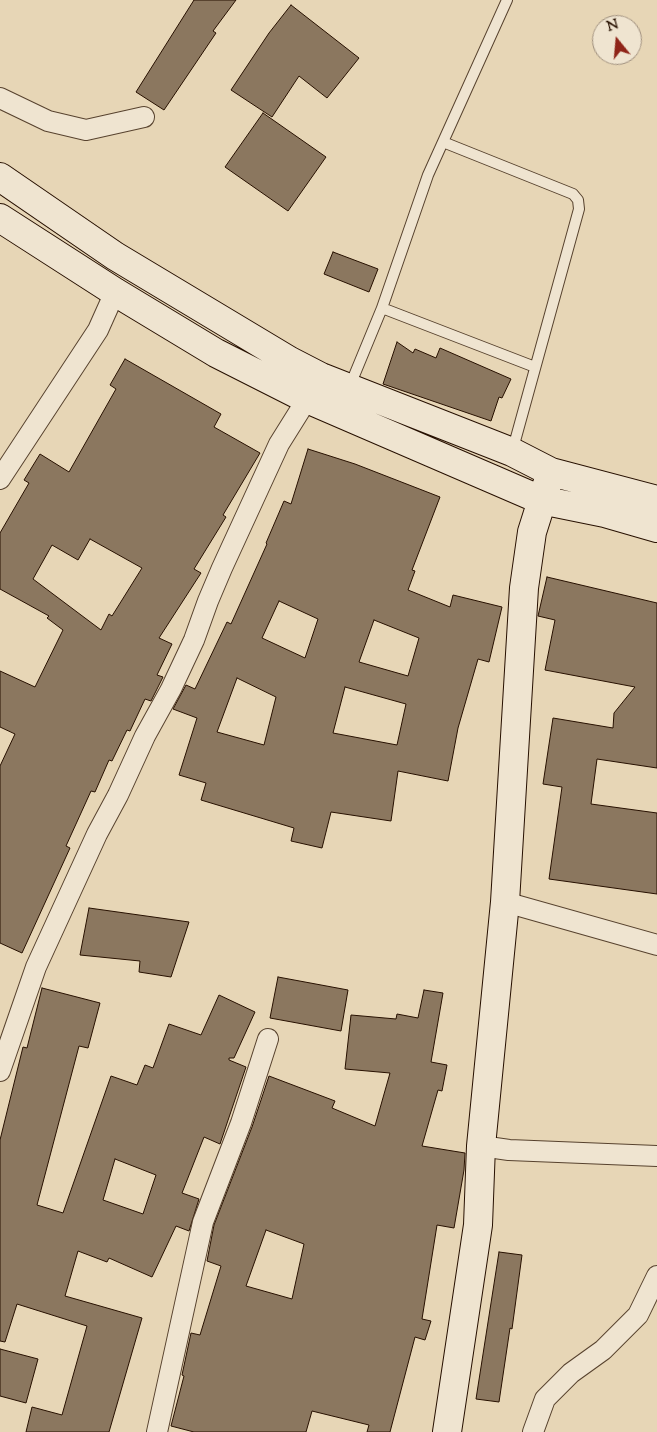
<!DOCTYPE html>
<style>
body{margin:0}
#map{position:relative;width:657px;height:1432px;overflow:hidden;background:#e7d6b6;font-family:"Sorts Mill Goudy",serif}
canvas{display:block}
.north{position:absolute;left:592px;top:15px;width:50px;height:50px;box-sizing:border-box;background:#efe4d0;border:1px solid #9f8f7d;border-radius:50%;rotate:343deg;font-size:14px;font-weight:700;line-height:20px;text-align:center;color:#271000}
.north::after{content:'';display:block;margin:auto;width:18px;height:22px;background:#8f2418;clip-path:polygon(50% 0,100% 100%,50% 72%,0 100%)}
</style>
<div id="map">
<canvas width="657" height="1432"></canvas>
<div class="north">N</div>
</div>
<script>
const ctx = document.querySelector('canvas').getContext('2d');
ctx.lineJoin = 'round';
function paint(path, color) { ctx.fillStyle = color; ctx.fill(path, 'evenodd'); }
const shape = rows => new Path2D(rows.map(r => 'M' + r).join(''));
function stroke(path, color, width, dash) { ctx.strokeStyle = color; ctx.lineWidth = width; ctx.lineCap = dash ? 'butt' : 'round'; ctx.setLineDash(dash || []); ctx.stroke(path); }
const building = shape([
 [194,0,236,0,213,31,216,33,164,110,136,92,194,0],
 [291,5,359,58,327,98,299,76,272,117,231,90,269,33,291,5],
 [263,113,326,157,288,211,225,167,263,113],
 [333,252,378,269,369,292,324,274,333,252],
 [397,342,413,353,415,349,436,358,440,348,511,379,502,398,499,397,491,421,383,384,397,342],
 [125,359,221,414,214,427,260,453,223,515,226,517,194,569,201,573,159,638,172,644,157,675,163,677,151,701,145,699,130,731,127,730,112,761,109,760,95,792,91,791,66,846,70,848,22,953,0,943,0,766,15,734,0,727,0,671,35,687,63,630,47,618,49,616,0,589,0,533,29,483,24,480,40,454,69,472,116,389,110,385,125,359],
 [90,539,142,568,112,616,109,614,101,630,33,579,52,545,78,560,90,539],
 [308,449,355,464,440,497,412,570,415,571,408,590,450,607,453,595,502,607,489,662,478,659,458,728,448,781,398,771,391,821,331,812,322,848,291,841,294,828,201,800,206,783,179,775,197,718,173,709,186,685,195,689,227,622,231,624,267,544,266,543,284,501,291,504,308,449],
 [279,601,318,619,305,658,262,638,279,601],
 [374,620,419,638,408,676,359,662,374,620],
 [237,678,276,697,264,745,217,732,237,678],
 [345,687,406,704,397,745,333,733,345,687],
 [547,577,657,603,657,768,597,759,591,804,657,813,657,894,549,879,562,787,543,784,553,718,613,728,614,713,635,687,545,670,555,620,538,616,547,577],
 [89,908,189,922,171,977,139,972,140,961,80,955,89,908],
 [278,977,348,990,341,1031,270,1018,278,977],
 [42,988,100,1003,88,1048,79,1046,37,1205,63,1213,111,1076,137,1085,145,1065,153,1068,169,1024,201,1035,219,995,255,1012,234,1058,229,1058,229,1060,246,1067,220,1144,204,1137,182,1193,199,1199,189,1231,176,1226,152,1277,109,1258,107,1262,78,1251,65,1296,142,1318,109,1432,26,1432,32,1407,62,1415,87,1326,17,1304,5,1342,0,1341,0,1140,23,1047,27,1048,42,988],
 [115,1159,156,1175,143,1214,103,1200,115,1159],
 [424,990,443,993,431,1062,447,1065,442,1091,438,1090,422,1146,465,1153,464,1170,454,1228,437,1225,422,1319,431,1321,425,1340,415,1337,390,1432,367,1432,369,1425,312,1411,306,1432,194,1432,171,1426,184,1376,182,1375,191,1333,200,1335,221,1266,207,1261,214,1225,252,1127,269,1076,335,1101,332,1108,375,1126,390,1073,345,1069,351,1015,396,1019,397,1014,418,1018,424,990],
 [266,1230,304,1244,292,1299,246,1286,266,1230],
 [499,1252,522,1255,512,1329,510,1328,499,1402,476,1399,499,1252],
 [0,1349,38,1359,26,1403,0,1396,0,1349]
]);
paint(building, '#8b775f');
stroke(building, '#271000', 1);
const lane = shape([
 [443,142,573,194,578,200,579,209,512,452],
 [382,308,535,367],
 [349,388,382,308,428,175,507,0]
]);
const street = shape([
 [0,98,48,121,86,130,144,117],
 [0,479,98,330,115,292],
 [505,902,657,945],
 [0,1071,36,967,97,834,118,795,145,736,171,689,194,640,208,601,222,568,279,444,314,388],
 [481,1146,509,1150,657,1156],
 [157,1432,203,1222,241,1123,268,1039],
 [533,1432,545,1399,571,1373,603,1350,638,1315,657,1276]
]);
const secondary = shape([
 [0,177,115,256,290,361,321,377,512,452,551,472,657,500],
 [0,218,115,292,216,353,307,399,541,500,605,513,657,528],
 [447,1432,478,1225,481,1146,505,902,524,588,532,532,551,472]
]);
stroke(lane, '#57422e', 12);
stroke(street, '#57422e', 22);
stroke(secondary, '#271000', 30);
stroke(lane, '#efe4d0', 10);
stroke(street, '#efe4d0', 20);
stroke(secondary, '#efe4d0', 28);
</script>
